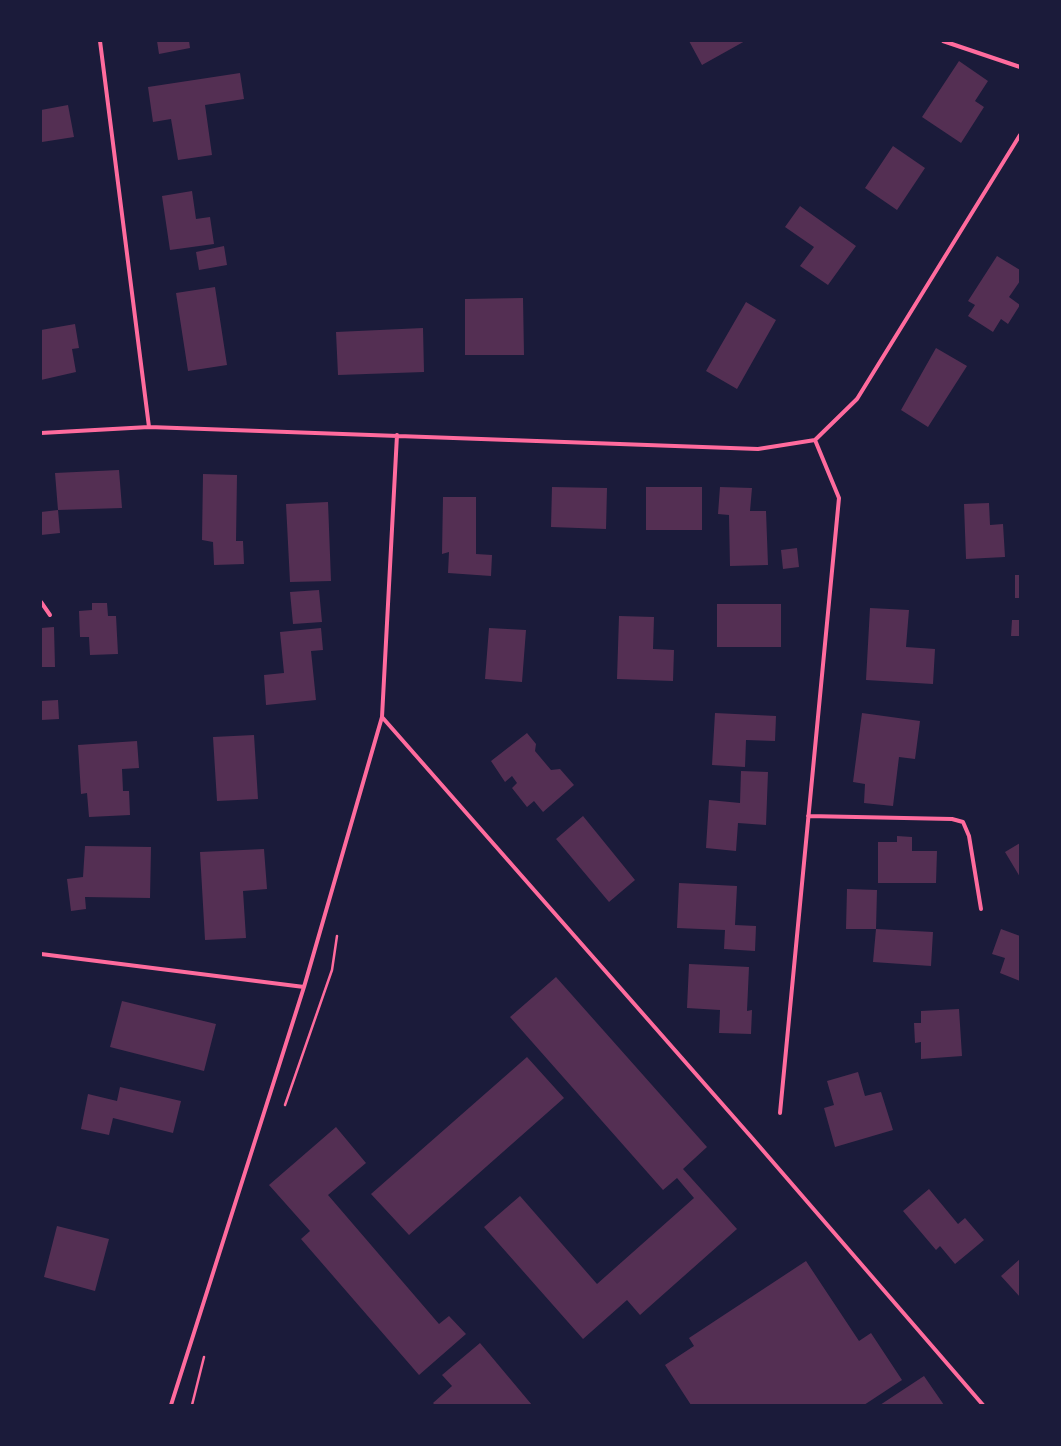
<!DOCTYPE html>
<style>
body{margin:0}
#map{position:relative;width:1061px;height:1446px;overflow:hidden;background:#1b1b3a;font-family:Literata,serif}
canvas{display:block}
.frame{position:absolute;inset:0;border:42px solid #1b1b3a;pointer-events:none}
</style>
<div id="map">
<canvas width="1061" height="1446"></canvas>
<div class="frame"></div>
</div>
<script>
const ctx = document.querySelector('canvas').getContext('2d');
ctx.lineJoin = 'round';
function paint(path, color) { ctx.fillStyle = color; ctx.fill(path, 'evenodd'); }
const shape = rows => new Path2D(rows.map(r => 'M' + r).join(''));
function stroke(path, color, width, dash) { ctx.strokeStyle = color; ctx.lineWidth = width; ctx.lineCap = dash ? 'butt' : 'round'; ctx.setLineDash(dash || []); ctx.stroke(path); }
paint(shape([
 [157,41,189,41,190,48,159,54],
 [689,41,745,41,702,65],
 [959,61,988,81,975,101,984,107,961,143,922,117],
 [240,73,244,99,205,105,212,155,178,160,171,119,153,122,148,87],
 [68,105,74,137,42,142,41,110],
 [893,146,925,168,897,210,865,188],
 [192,191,196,219,210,217,214,244,170,250,162,196],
 [800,206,856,246,828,285,800,266,814,247,785,227],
 [224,246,227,265,199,270,196,252],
 [997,256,1020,270,1020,281,1009,297,1020,305,1008,324,1001,319,993,332,968,316,975,305,968,301],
 [215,287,227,365,188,371,176,293],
 [523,298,524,355,465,355,465,299],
 [746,302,776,320,737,389,706,371],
 [75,324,79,348,72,349,76,372,41,380,41,330],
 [423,328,424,372,338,375,336,332],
 [936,348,967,366,928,427,901,410],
 [119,470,122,508,58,510,55,473],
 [203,474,237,475,236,541,243,541,244,564,214,565,213,542,202,540],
 [552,487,607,488,606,529,551,527],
 [646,487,702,487,702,530,646,530],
 [720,487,752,488,750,511,766,511,768,565,730,566,729,515,718,514],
 [443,497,476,497,476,554,492,555,491,576,448,573,449,552,442,554],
 [328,502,331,581,290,582,286,504],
 [989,503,990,525,1003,524,1005,557,966,559,964,504],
 [58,510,60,533,41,535,41,512],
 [797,548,799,567,783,569,781,550],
 [1015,575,1020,575,1020,598,1015,598],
 [319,590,322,622,293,624,290,592],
 [92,603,107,603,108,616,116,616,118,654,90,655,89,637,80,637,79,611,92,610],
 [717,604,781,604,781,647,717,647],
 [870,608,909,610,906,647,935,649,933,684,866,680],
 [619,616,654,617,653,649,674,650,673,681,617,679],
 [1012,620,1020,620,1020,636,1011,636],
 [54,627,55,667,41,667,41,628],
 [321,628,323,650,311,651,316,700,266,705,264,675,284,673,280,632],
 [489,628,526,630,522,682,485,679],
 [58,700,59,719,41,720,41,701],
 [715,713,776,716,775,741,746,740,745,767,712,765],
 [862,713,920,721,915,759,899,757,893,806,864,803,865,784,853,782],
 [527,733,536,744,535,751,551,770,560,769,574,785,543,812,534,801,527,807,512,788,517,783,512,776,505,782,491,761],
 [254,735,258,799,217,801,213,737],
 [137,741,139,768,122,769,123,791,129,791,130,815,89,817,87,793,81,794,78,745],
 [741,771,768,772,766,825,738,823,736,851,706,848,709,800,740,803],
 [583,816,635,880,609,902,556,839],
 [897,836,912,837,912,851,937,851,936,883,878,883,878,842,897,842],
 [1020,843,1020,877,1005,852],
 [85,846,151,847,150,898,85,897,86,909,71,911,67,879,83,877],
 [264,849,267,889,243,891,246,938,205,940,200,852],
 [679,883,737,886,735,925,756,926,755,951,724,949,725,930,677,928],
 [847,889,877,890,876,929,846,929],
 [876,929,933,932,931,966,873,962],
 [1001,929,1020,936,1020,981,1000,973,1005,958,992,954],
 [689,964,749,967,747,1011,752,1010,751,1034,719,1033,720,1010,687,1008],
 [556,977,707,1147,683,1169,737,1229,640,1315,627,1300,583,1339,484,1227,520,1196,597,1284,694,1198,677,1178,663,1190,510,1017],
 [122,1001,216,1024,204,1071,110,1047],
 [959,1009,962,1056,921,1059,921,1042,915,1043,914,1023,921,1023,921,1011],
 [527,1057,564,1098,409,1235,371,1194],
 [858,1072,865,1096,881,1092,893,1130,835,1147,824,1108,834,1105,827,1081],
 [120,1087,181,1101,173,1133,113,1118,109,1135,81,1129,88,1094,117,1101],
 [336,1127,366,1163,328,1195,439,1324,449,1316,466,1334,419,1375,301,1239,310,1231,269,1185],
 [929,1189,958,1224,965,1218,984,1240,955,1264,940,1246,936,1250,903,1211],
 [57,1226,109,1239,95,1291,44,1277],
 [1020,1259,1020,1297,1001,1276],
 [806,1261,859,1341,871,1333,902,1380,864,1405,691,1405,665,1365,694,1346,689,1338],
 [480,1343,532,1405,435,1405,433,1403,452,1386,442,1375],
 [924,1376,944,1405,880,1405]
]), '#542f53');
stroke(shape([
 [285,1105,332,970,337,936],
 [192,1405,204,1357]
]), '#ff6b9d', 2.5);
stroke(shape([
 [100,41,149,427],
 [943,41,1020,67],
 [41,433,149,427,758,449,815,440],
 [815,440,857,399,1020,135],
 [41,602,50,615],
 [382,717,753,1139,983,1405],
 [808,816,952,819,963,822,969,836,981,909],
 [41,954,304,987],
 [780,1113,839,498,815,440],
 [171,1405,304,987,382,717,397,435]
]), '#ff6b9d', 4);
</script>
